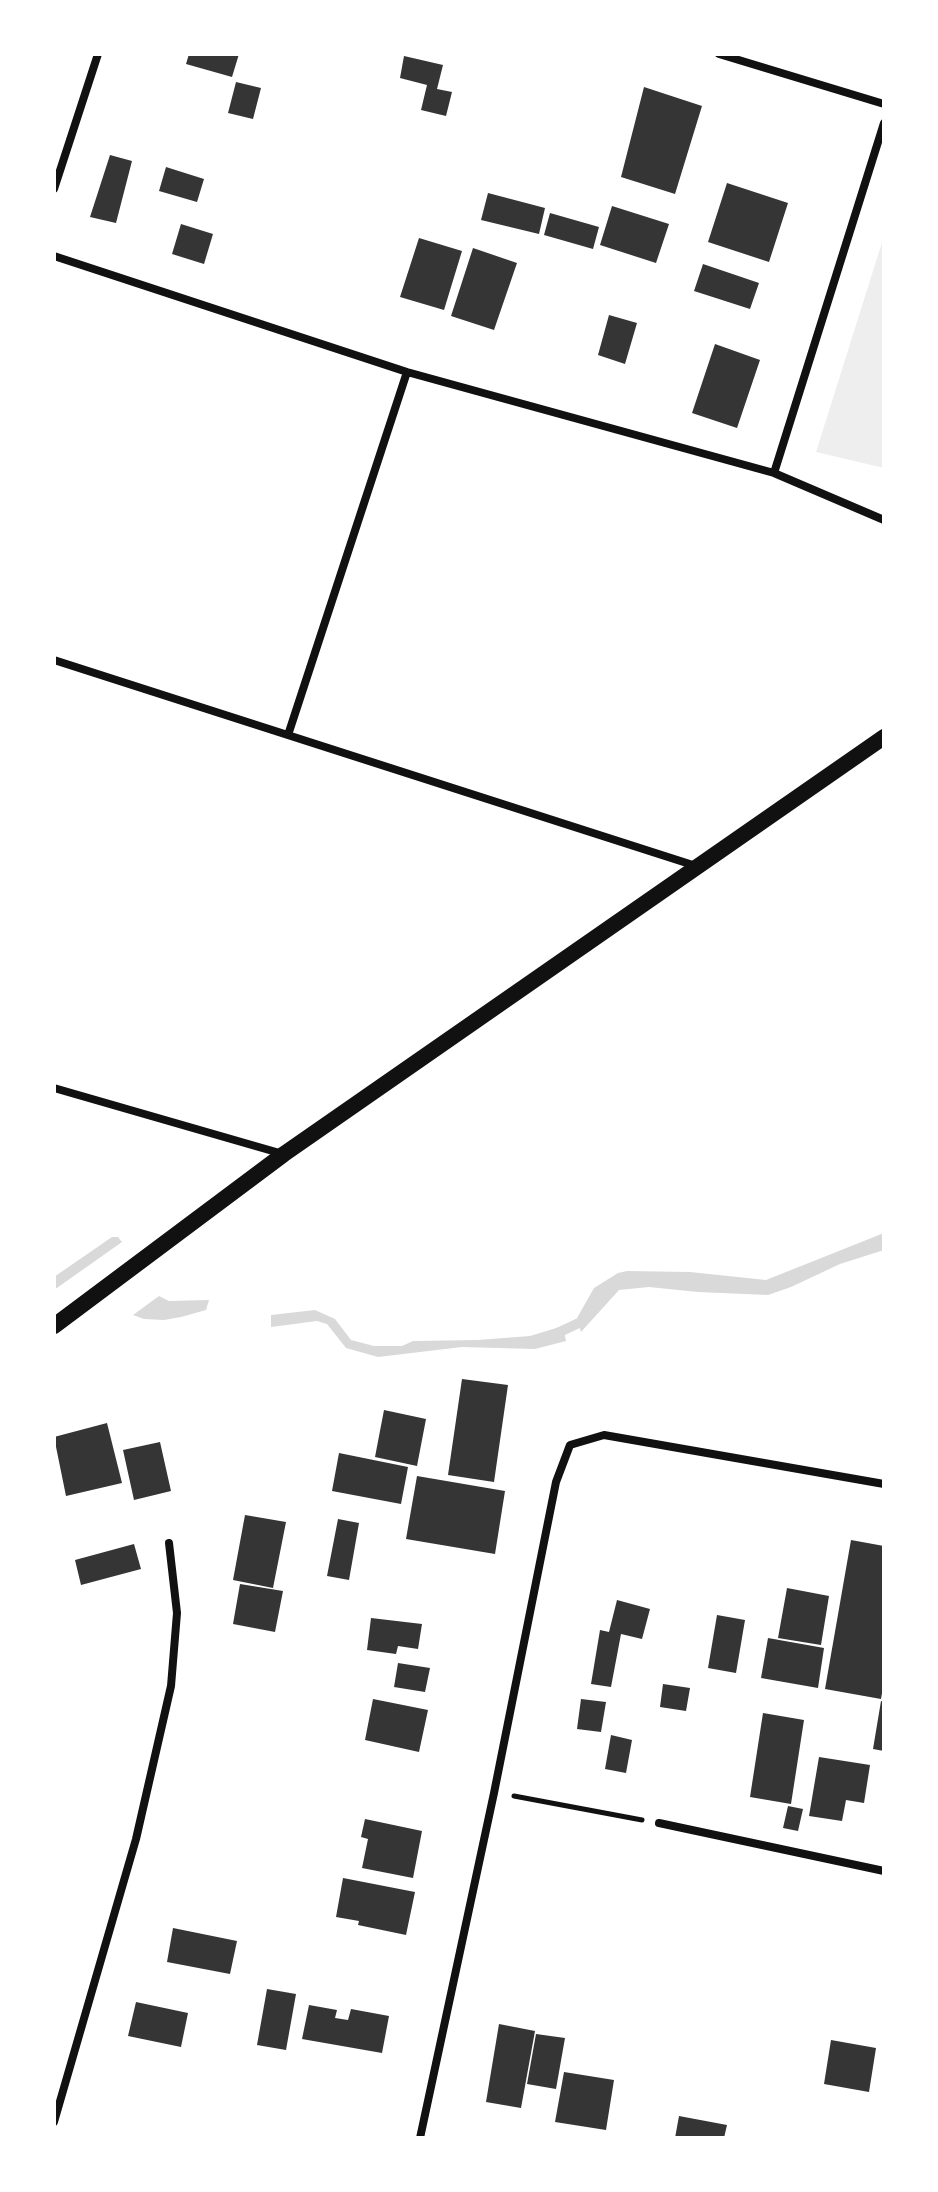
<!DOCTYPE html>
<style>
body{margin:0}
#map{position:relative;width:938px;height:2192px;overflow:hidden;background:#fff;font-family:Arial,sans-serif}
canvas{display:block}
.frame{position:absolute;inset:0;border:56px solid #fff;pointer-events:none}
</style>
<div id="map">
<canvas width="938" height="2192"></canvas>
<div class="frame"></div>
</div>
<script>
const ctx = document.querySelector('canvas').getContext('2d');
ctx.lineJoin = 'round';
function paint(path, color) { ctx.fillStyle = color; ctx.fill(path, 'evenodd'); }
const shape = rows => new Path2D(rows.map(r => 'M' + r).join(''));
function stroke(path, color, width, dash) { ctx.strokeStyle = color; ctx.lineWidth = width; ctx.lineCap = dash ? 'butt' : 'round'; ctx.setLineDash(dash || []); ctx.stroke(path); }
paint(shape([
 [884,236,884,468,816,452]
]), '#eee');
paint(shape([
 [884,1233,884,1250,840,1264,791,1287,768,1295,698,1292,649,1287,619,1290,581,1332,577,1318,594,1288,618,1273,627,1271,690,1272,766,1280],
 [112,1237,118,1237,122,1242,54,1290,54,1277],
 [159,1296,169,1301,209,1300,206,1310,181,1317,164,1320,144,1319,133,1315],
 [315,1310,335,1319,351,1340,374,1346,402,1346,413,1341,478,1340,530,1336,563,1326,566,1341,535,1349,462,1347,378,1357,346,1348,327,1324,317,1321,271,1327,271,1315]
]), '#d9d9d9');
stroke(shape([
 [551,1336,583,1321,589,1314]
]), '#d9d9d9', 10);
paint(shape([
 [189,54,239,54,232,77,186,64],
 [404,56,443,65,437,89,452,92,446,116,421,110,427,85,400,78],
 [236,82,261,88,253,119,228,113],
 [644,87,702,106,675,194,621,177],
 [110,155,132,161,116,223,90,217],
 [166,167,204,179,197,202,159,191],
 [727,183,788,203,769,262,708,242],
 [488,193,545,208,539,234,481,220],
 [612,206,669,224,656,263,600,245],
 [550,213,599,227,593,249,544,235],
 [181,224,213,234,204,264,172,254],
 [419,238,462,251,444,310,400,297],
 [473,248,517,263,494,330,451,316],
 [703,264,759,283,750,309,694,291],
 [609,315,637,323,625,364,598,355],
 [715,344,760,360,737,428,692,413],
 [462,1379,508,1385,494,1482,448,1475],
 [384,1410,426,1419,417,1466,375,1457],
 [107,1423,122,1483,66,1496,54,1437],
 [160,1442,171,1491,134,1500,123,1450],
 [339,1453,408,1467,401,1504,332,1491],
 [417,1476,505,1491,495,1554,406,1539],
 [245,1515,286,1522,273,1588,233,1580],
 [338,1519,359,1523,349,1580,327,1576],
 [851,1540,884,1546,884,1682,881,1699,825,1689],
 [134,1544,141,1569,81,1585,75,1560],
 [240,1584,283,1591,275,1632,233,1624],
 [787,1588,829,1596,821,1645,778,1638],
 [617,1600,650,1609,642,1639,621,1634,611,1687,591,1684,600,1630,609,1632],
 [717,1615,745,1620,736,1673,708,1668],
 [371,1618,422,1624,418,1649,398,1646,396,1654,367,1650],
 [768,1638,824,1648,818,1688,761,1678],
 [398,1663,430,1668,425,1692,394,1687],
 [663,1684,690,1688,686,1711,660,1707],
 [373,1699,428,1710,419,1752,365,1740],
 [581,1699,606,1702,601,1732,577,1729],
 [881,1701,884,1702,884,1751,873,1749],
 [763,1713,804,1720,791,1804,750,1797],
 [611,1735,632,1740,626,1773,605,1769],
 [819,1757,870,1765,864,1803,846,1800,842,1821,809,1816],
 [788,1806,803,1809,798,1831,783,1828],
 [365,1819,422,1831,413,1878,362,1868,368,1839,361,1837],
 [343,1878,415,1892,406,1935,358,1925,359,1921,336,1917],
 [173,1928,237,1941,230,1974,167,1962],
 [267,1989,296,1994,286,2050,257,2045],
 [136,2002,188,2013,181,2047,128,2036],
 [309,2005,337,2010,335,2018,348,2020,351,2009,389,2016,382,2053,302,2039],
 [499,2024,535,2031,521,2108,486,2102],
 [536,2034,565,2038,556,2089,527,2084],
 [831,2040,876,2048,869,2092,824,2084],
 [564,2072,614,2080,606,2130,555,2122],
 [679,2116,727,2125,724,2138,675,2138]
]), '#353535');
stroke(shape([
 [514,1796,642,1820]
]), '#111', 5);
stroke(shape([
 [719,54,884,104],
 [54,189,98,54],
 [54,256,407,372,774,473,884,520],
 [774,473,884,123],
 [54,660,696,866],
 [288,735,407,372],
 [54,1088,283,1154],
 [659,1823,884,1871],
 [54,2122,136,1839,171,1686,177,1613,169,1543],
 [420,2138,494,1793,556,1482,570,1445,604,1435,884,1484]
]), '#111', 8);
stroke(shape([
 [54,1326,284,1154,884,737]
]), '#111', 16);
</script>
